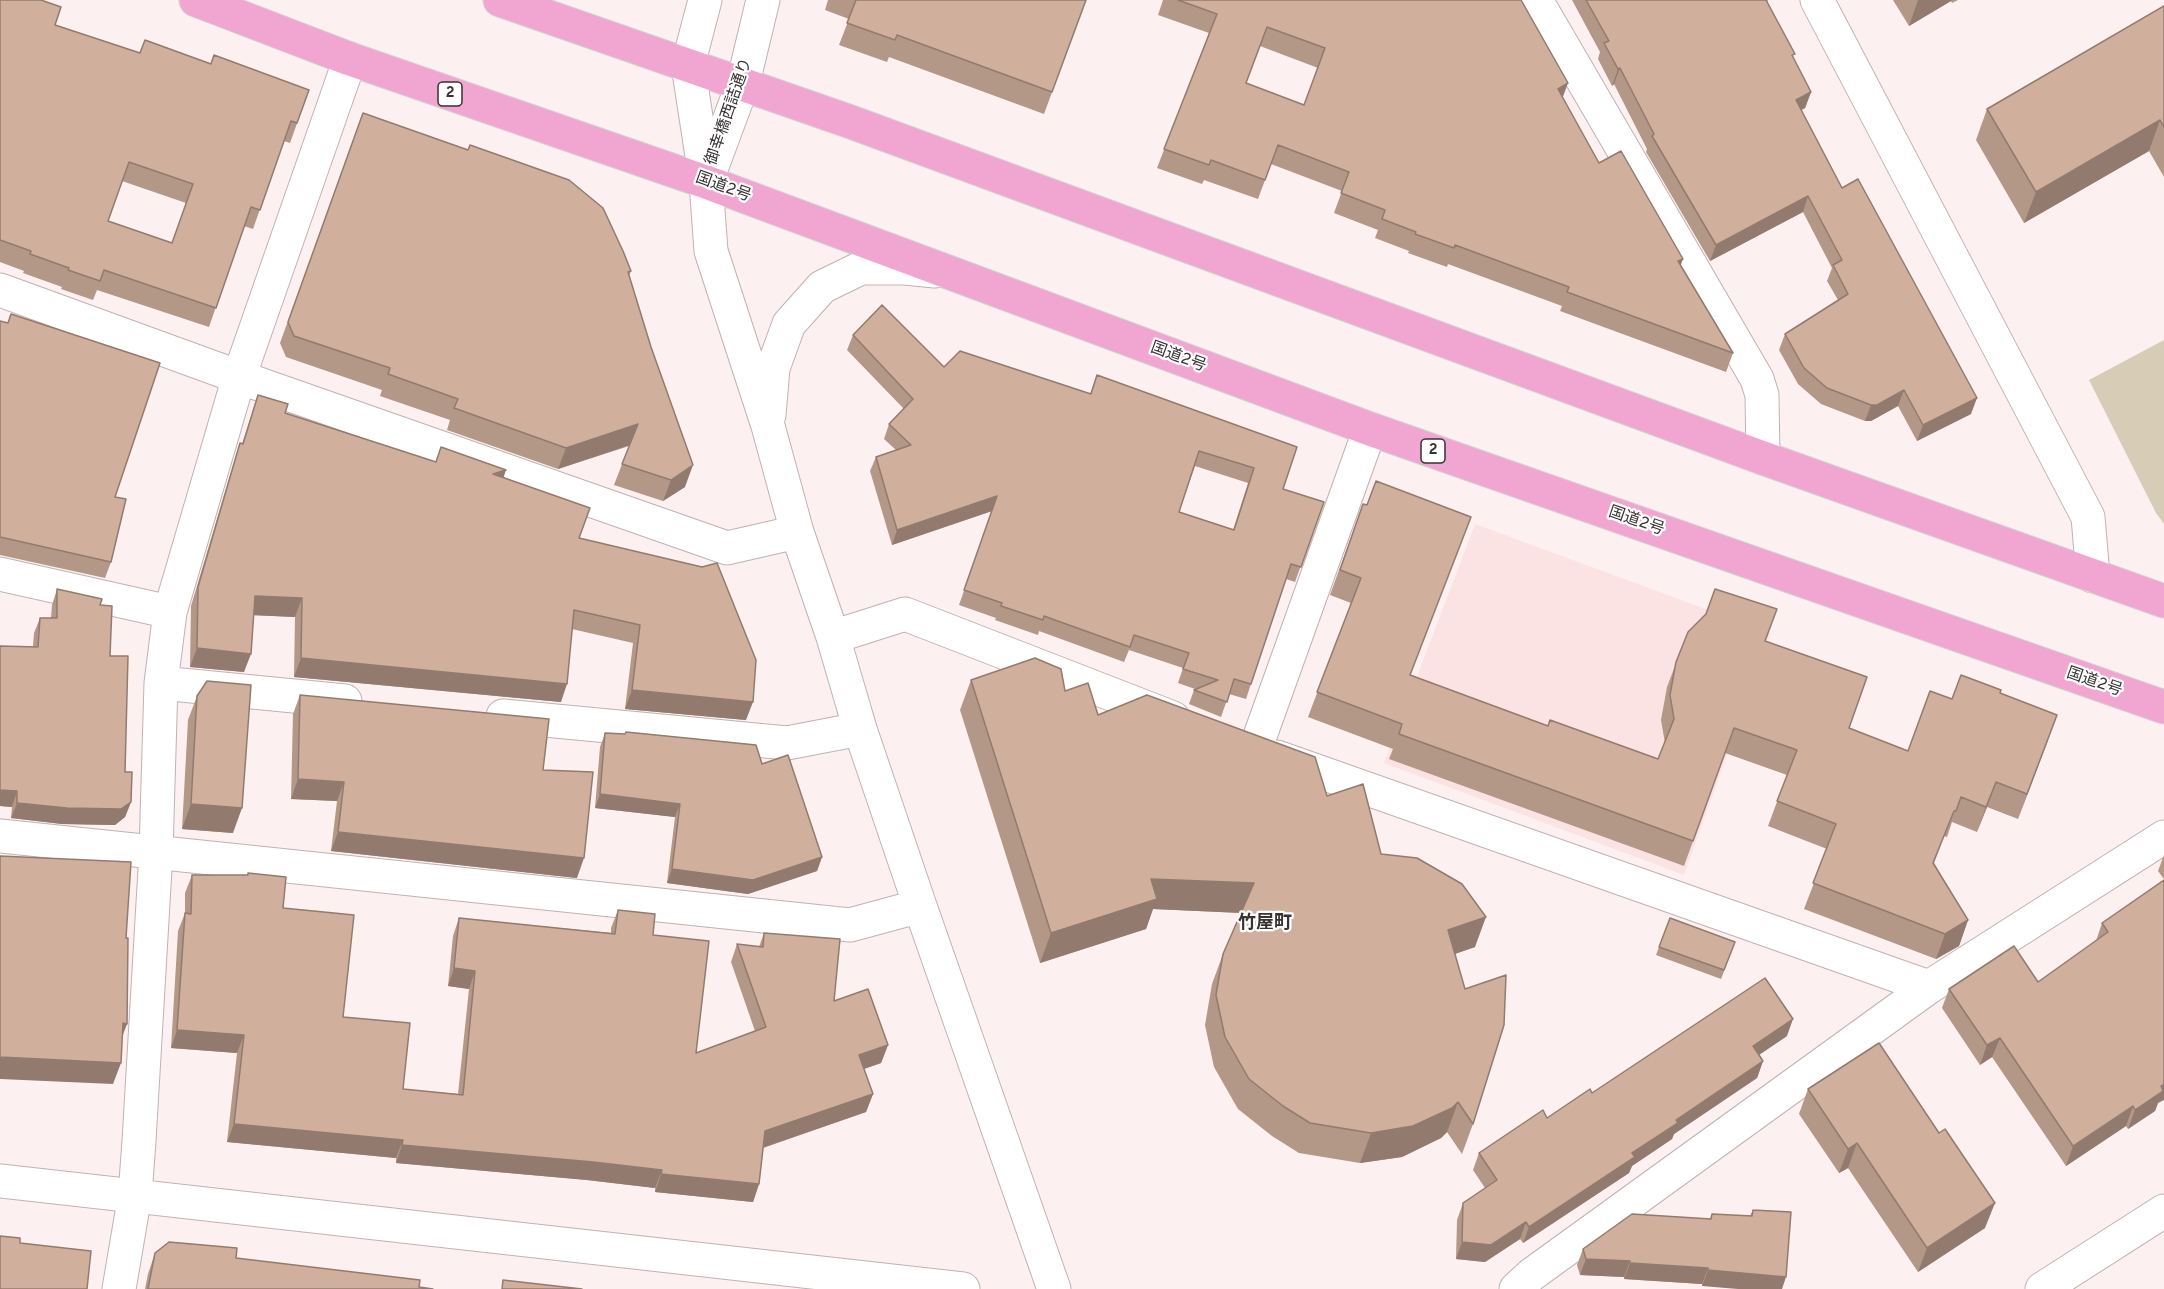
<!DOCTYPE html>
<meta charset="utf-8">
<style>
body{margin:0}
canvas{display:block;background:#fdf0f0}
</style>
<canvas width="2164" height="1289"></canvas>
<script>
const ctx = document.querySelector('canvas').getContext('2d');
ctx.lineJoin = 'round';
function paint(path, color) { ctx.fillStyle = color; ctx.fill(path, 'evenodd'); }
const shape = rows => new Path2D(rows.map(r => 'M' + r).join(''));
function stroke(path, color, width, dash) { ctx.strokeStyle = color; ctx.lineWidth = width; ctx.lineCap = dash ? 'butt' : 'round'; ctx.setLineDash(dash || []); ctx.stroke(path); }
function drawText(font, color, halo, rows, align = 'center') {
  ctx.font = font + ' Overpass,"Noto Sans JP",sans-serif'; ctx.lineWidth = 4.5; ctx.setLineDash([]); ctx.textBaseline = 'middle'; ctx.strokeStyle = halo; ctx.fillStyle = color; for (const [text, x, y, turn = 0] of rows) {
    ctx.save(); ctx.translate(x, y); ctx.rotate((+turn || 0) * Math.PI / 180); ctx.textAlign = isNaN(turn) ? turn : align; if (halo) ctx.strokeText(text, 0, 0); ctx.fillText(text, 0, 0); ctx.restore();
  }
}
paint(shape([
 [1475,524,1771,633,1684,875,1384,763]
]), '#fce3e3');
paint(shape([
 [2164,340,2164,524,2156,513,2089,380]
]), '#d7cdb6');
const minor = shape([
 [705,0,688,65,706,182,711,251,768,426,797,532,833,637,860,729,920,906,1054,1289],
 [1536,0,1757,379,1762,395,1763,458],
 [1817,0,2088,517,2093,576],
 [707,180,743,83,763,0],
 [0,290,239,377,727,548,797,532],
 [769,415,773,368,789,324,822,287,861,268,904,268,935,271],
 [0,574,170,612],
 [833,637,905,614,1173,718],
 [161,683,345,701],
 [503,716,787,743,860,729],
 [1255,750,1370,429],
 [1277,757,1929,987],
 [0,836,850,925,920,906],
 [0,1181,963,1289],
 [119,1289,135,1195,139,1141,156,852,161,683,170,612,239,377,350,59],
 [1516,1289,1531,1275,1929,987,2164,837],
 [2042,1289,2164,1211]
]);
const highway = shape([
 [196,0,350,59,706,182,1370,429,2164,707],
 [500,0,851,122,1763,458,2164,601]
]);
stroke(minor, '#c1b2b2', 35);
stroke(highway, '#d3d2d2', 35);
stroke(minor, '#fff', 33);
stroke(highway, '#f1a6d1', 33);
paint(shape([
 [0,0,55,25,140,53,211,64,309,90,290,143,284,141,253,229,244,226,209,327,97,290,93,300,61,289,62,287,23,273,24,271,0,262],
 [122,181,186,203,172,243,108,221],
 [828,0,1086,0,1044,114,889,57,887,62,839,45,849,19,825,10],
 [1163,0,1521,0,1563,98,1599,163,1681,266,1733,353,1726,372,1560,311,1562,306,1448,264,1447,267,1408,253,1409,251,1375,238,1378,230,1334,213,1342,191,1271,164,1258,199,1204,180,1202,184,1157,168,1209,33,1158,15],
 [1260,46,1318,68,1304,105,1246,83],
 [1572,0,1768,0,1767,2,1793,58,1811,92,1805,108,1801,110,1842,188,1971,414,1917,441,1898,406,1871,421,1865,421,1821,404,1798,384,1779,350,1785,334,1838,300,1827,281,1832,268,1803,212,1710,261,1646,152,1647,149,1614,84,1612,86,1598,59,1600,52],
 [1893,0,1958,0,1952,3,1951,1,1909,26],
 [2164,6,2164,177,2149,151,2024,223,1976,140,1987,109],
 [363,113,631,271,629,276,685,487,663,501,614,485,629,446,558,469,447,430,450,420,380,396,382,390,286,357,280,343],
 [0,321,115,497,111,562,105,578,0,555],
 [853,335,944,367,1090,394,1097,375,1297,447,1283,489,1324,502,1295,582,1286,579,1246,699,1229,694,1221,717,1189,704,1194,690,1195,689,1178,683,1183,668,1129,650,1124,662,1039,631,1038,635,995,620,996,618,959,605,992,511,892,545,870,471,876,457,896,450,884,439,889,424,904,409,847,350],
 [1195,466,1248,483,1233,530,1179,512],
 [258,395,285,413,436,462,504,477,579,538,746,720,625,709,633,643,572,629,561,702,294,677,295,617,254,615,244,672,190,667,191,606,234,462,240,443,242,444],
 [1363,504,1411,675,1548,726,1658,759,1665,743,1661,720,1667,687,1688,632,1765,641,1849,728,1908,751,1952,699,2000,693,2048,740,2018,819,1987,807,1977,832,1952,822,1947,837,1944,836,1934,863,1968,920,1959,946,1936,959,1804,909,1827,849,1768,826,1787,775,1725,753,1684,866,1389,759,1393,749,1308,717,1351,603,1330,595],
 [57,589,100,605,110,656,125,772,131,802,125,817,115,825,62,824,11,818,12,807,0,806,0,646,33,647,34,633,40,618,51,618,52,605],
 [971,680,1065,691,1098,715,1327,796,1381,854,1475,947,1455,954,1473,1124,1462,1154,1447,1132,1441,1138,1402,1157,1360,1163,1299,1153,1272,1136,1238,1109,1214,1067,1205,1025,1212,984,1223,954,1241,913,1153,909,1146,929,1040,963,960,710],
 [300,695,543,770,577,878,331,851,337,801,291,799,293,714],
 [197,696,233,833,182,829,188,720],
 [605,733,762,764,822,857,817,871,748,894,667,883,675,817,595,808,600,747],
 [2164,855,2164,879,2158,871],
 [248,873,283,908,343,1017,403,1089,458,1094,469,989,448,986,453,936,459,918,611,933,611,928,618,910,653,935,696,1053,755,1031,731,962,737,944,759,947,764,933,834,1001,888,1045,881,1063,864,1069,873,1094,866,1112,763,1148,759,1184,753,1202,655,1192,655,1188,587,1180,396,1163,396,1158,227,1142,237,1053,171,1048,178,931,185,913,185,893,192,875,247,875],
 [2164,880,2158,1103,2155,1111,2128,1129,2126,1126,2066,1166,1992,1057,1980,1065,1942,1008,1949,989,2038,982,2096,941,2102,923],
 [1670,918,1735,942,1721,979,1656,955],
 [1787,1036,1759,1055,1763,1061,1757,1078,1674,1134,1672,1139,1632,1166,1629,1173,1523,1243,1520,1239,1485,1262,1456,1259,1457,1220,1463,1203,1485,1188,1473,1170,1479,1153,1547,1118,1592,1093],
 [1808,1089,1939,1133,1985,1228,1918,1272,1848,1168,1839,1173,1799,1114],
 [1753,1210,1791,1212,1702,1286,1702,1284,1624,1279,1624,1277,1580,1275,1577,1265,1583,1249,1710,1219,1712,1214,1750,1216],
 [155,1253,236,1258,433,1289,145,1289,148,1274]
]), '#b39787');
paint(shape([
 [1918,0,1952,0,1951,1,1909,26],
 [1620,68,1614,84,1612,86,1618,69],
 [1568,83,1561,102,1558,89],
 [1811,92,1805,108,1790,116,1796,100],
 [2160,120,2149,151,2024,223,2036,192],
 [1808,196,1803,212,1710,261,1716,245],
 [1683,259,1676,278,1678,261],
 [1904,390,1898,406,1871,421,1865,421,1871,405],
 [1977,398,1971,414,1917,441,1923,425],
 [638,424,630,445,558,469,566,448],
 [693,465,685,487,663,501,671,480],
 [506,470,500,488,493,474],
 [997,496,992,511,892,545,897,530],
 [255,596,302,598,295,617,248,615],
 [197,648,251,654,244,672,190,667],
 [301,658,567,684,561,702,294,677],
 [632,690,753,702,746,720,625,709],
 [2057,715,2048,740,2018,819,2027,794],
 [298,779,344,782,337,801,291,799],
 [1996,782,1987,807,1977,832,1986,807],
 [0,790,17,791,12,807,0,806],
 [600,794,680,804,675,817,595,808],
 [131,802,125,817,115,825,62,824,11,818,17,803],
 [191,804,242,808,233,833,182,829],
 [338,832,584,858,577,878,331,851],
 [822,857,817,871,748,894,667,883,672,869],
 [1151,879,1254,883,1243,913,1153,909,1146,929,1040,963,1051,933],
 [1486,917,1475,947,1437,960,1448,930],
 [1968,920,1959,946,1936,959,1945,934],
 [454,968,475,971,469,989,448,986],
 [1793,1019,1787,1036,1747,1063,1753,1046],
 [123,1023,127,1024,119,1045],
 [177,1030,244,1035,237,1053,171,1048],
 [2000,1038,1992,1057,1980,1065,1987,1045],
 [888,1045,881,1063,852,1073,859,1055],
 [0,1057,121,1063,113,1084,0,1079],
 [1763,1061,1757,1078,1674,1134,1672,1139,1632,1166,1629,1173,1523,1243,1529,1227,1676,1120],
 [2164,1084,2164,1100,2158,1103,2155,1111,2128,1129,2135,1110],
 [873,1094,866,1112,759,1149,765,1131],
 [1458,1102,1447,1132,1441,1138,1402,1157,1360,1163,1371,1133],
 [2133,1106,2126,1126,2066,1166,2073,1146],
 [234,1124,403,1140,396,1158,227,1142],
 [1857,1143,1848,1168,1839,1173,1848,1149],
 [402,1145,593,1162,662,1170,655,1188,587,1180,396,1163],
 [661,1174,759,1184,753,1202,655,1192],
 [1995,1203,1985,1228,1918,1272,1927,1248],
 [1526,1222,1520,1239,1485,1262,1456,1259,1462,1242],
 [1586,1259,1630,1261,1624,1277,1580,1275],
 [1630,1263,1708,1268,1702,1284,1624,1279],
 [1708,1270,1786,1277,1782,1289,1738,1289,1702,1286]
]), '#927b6e');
const building = shape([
 [0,0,41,0,61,7,55,25,140,53,145,40,211,64,214,55,309,90,297,123,291,121,260,210,251,207,216,308,104,270,100,281,68,270,69,268,30,254,31,251,0,240,0,0],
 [129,162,193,184,172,243,108,221,129,162],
 [856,0,1086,0,1052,92,897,35,895,40,847,23,856,0],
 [1178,0,1521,0,1568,83,1558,89,1599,163,1621,151,1683,259,1678,261,1733,353,1567,292,1569,287,1455,245,1454,248,1415,234,1416,232,1382,219,1385,210,1341,193,1349,172,1278,145,1265,180,1211,160,1209,165,1164,149,1217,14,1178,0],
 [1267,27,1325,48,1304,105,1246,83,1267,27],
 [1586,0,1766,0,1795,54,1792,55,1811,92,1796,100,1842,188,1858,179,1977,398,1923,425,1904,390,1877,405,1871,405,1827,388,1804,368,1785,334,1848,294,1833,265,1842,260,1808,196,1716,245,1652,136,1654,134,1620,68,1618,69,1604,43,1609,41,1586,0],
 [2164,6,2164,127,2160,120,2036,192,1987,109,2164,6],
 [363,113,468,150,470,145,569,180,603,208,623,251,631,271,628,272,651,347,693,465,671,480,622,464,638,424,566,448,454,408,458,399,388,374,390,368,294,336,288,322,363,113],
 [882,305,944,367,960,351,1091,394,1097,375,1297,447,1283,489,1324,502,1301,567,1291,564,1251,684,1234,679,1227,702,1194,690,1218,680,1183,669,1189,653,1134,635,1130,647,1044,616,1043,620,1001,606,1002,603,964,590,997,496,897,530,876,457,911,445,889,424,913,399,853,335,882,305],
 [1199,451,1254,468,1234,530,1179,512,1199,451],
 [11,314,160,363,115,497,126,499,111,562,0,537,0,321,8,323,11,314],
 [258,395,288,404,285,413,436,462,441,447,506,470,493,474,590,508,579,538,702,567,717,563,756,660,753,702,632,690,640,625,574,610,567,684,301,658,302,598,255,596,251,654,197,648,198,587,240,443,243,444,258,395],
 [1376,481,1471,517,1410,675,1548,726,1550,720,1658,759,1674,719,1670,695,1676,662,1688,632,1706,614,1715,589,1777,609,1765,641,1867,677,1849,728,1908,751,1930,691,1952,699,1961,675,2001,690,2000,693,2057,715,2027,794,1996,782,1986,807,1961,797,1956,811,1954,811,1933,863,1968,920,1945,934,1813,883,1836,824,1777,801,1797,750,1734,728,1693,841,1399,734,1402,724,1317,692,1361,578,1340,570,1363,504,1367,505,1376,481],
 [57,589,102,599,100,605,112,606,110,656,128,656,125,772,132,772,131,802,121,809,67,808,17,803,17,791,0,790,0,646,38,647,40,618,57,618,57,589],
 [1035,658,1061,669,1065,691,1088,683,1098,715,1147,695,1315,757,1327,796,1363,784,1381,854,1417,858,1462,884,1486,917,1448,930,1465,989,1506,975,1504,1025,1473,1124,1458,1102,1452,1108,1413,1126,1371,1133,1310,1123,1283,1106,1249,1079,1225,1037,1216,995,1223,954,1254,883,1151,879,1157,899,1051,933,971,680,1035,658],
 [207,681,251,685,242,808,191,804,197,696,207,681],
 [300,695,549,719,543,770,593,772,584,858,338,832,344,782,298,779,300,695],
 [626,732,756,745,762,764,788,755,822,857,753,880,672,869,680,804,600,794,605,733,625,734,626,732],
 [0,856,131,862,126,938,128,938,127,1024,123,1023,121,1063,0,1057,0,856],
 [248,873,286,877,283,908,354,915,343,1017,410,1023,403,1089,463,1095,475,971,454,968,459,918,615,934,618,910,655,914,653,935,709,941,696,1053,766,1027,737,944,763,947,764,933,840,939,834,1001,868,989,888,1045,859,1055,873,1094,765,1131,759,1184,661,1174,662,1170,593,1162,402,1145,403,1140,234,1124,244,1035,177,1030,185,913,191,914,192,875,248,875,248,873],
 [2164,880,2164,1084,2161,1086,2163,1091,2135,1110,2133,1106,2073,1146,2000,1038,1987,1045,1949,989,2014,946,2038,982,2108,932,2102,923,2164,880],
 [1670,918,1735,942,1724,970,1659,947,1670,918],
 [1765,978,1793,1019,1753,1046,1763,1061,1676,1120,1678,1123,1632,1153,1635,1157,1529,1227,1526,1222,1491,1245,1462,1242,1463,1203,1497,1180,1479,1153,1543,1110,1547,1118,1590,1089,1592,1093,1765,978],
 [1879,1043,1939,1133,1945,1129,1995,1203,1927,1248,1857,1143,1848,1149,1808,1089,1879,1043],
 [1753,1210,1791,1212,1786,1277,1708,1270,1708,1268,1630,1263,1630,1261,1586,1259,1583,1249,1632,1214,1711,1219,1712,1214,1752,1216,1753,1210],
 [0,1236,20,1238,20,1243,91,1251,87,1289,0,1289,0,1236],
 [169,1242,237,1248,236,1258,420,1280,419,1287,433,1289,148,1289,155,1253,169,1242],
 [503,1280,582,1289,502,1289,503,1280]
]);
paint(building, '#d0b09d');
stroke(building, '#927b6e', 1.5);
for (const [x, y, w] of [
 [450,94,24],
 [1433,451,24]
]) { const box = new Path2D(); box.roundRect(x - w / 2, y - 12, w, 24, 4.5); ctx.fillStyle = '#fff'; ctx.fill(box); stroke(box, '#383232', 1.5); }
drawText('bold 15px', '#383232', null, [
 ["2",450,94],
 ["2",1433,451]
]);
drawText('16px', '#383232', '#fff', [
 ["御幸橋西詰通り",730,112,-71],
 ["国道2号",723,188,20],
 ["国道2号",1178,358,20],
 ["国道2号",1636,522,19],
 ["国道2号",2094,683,19]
]);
drawText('bold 18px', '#383232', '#fff', [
 ["竹屋町",1265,924]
]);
</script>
